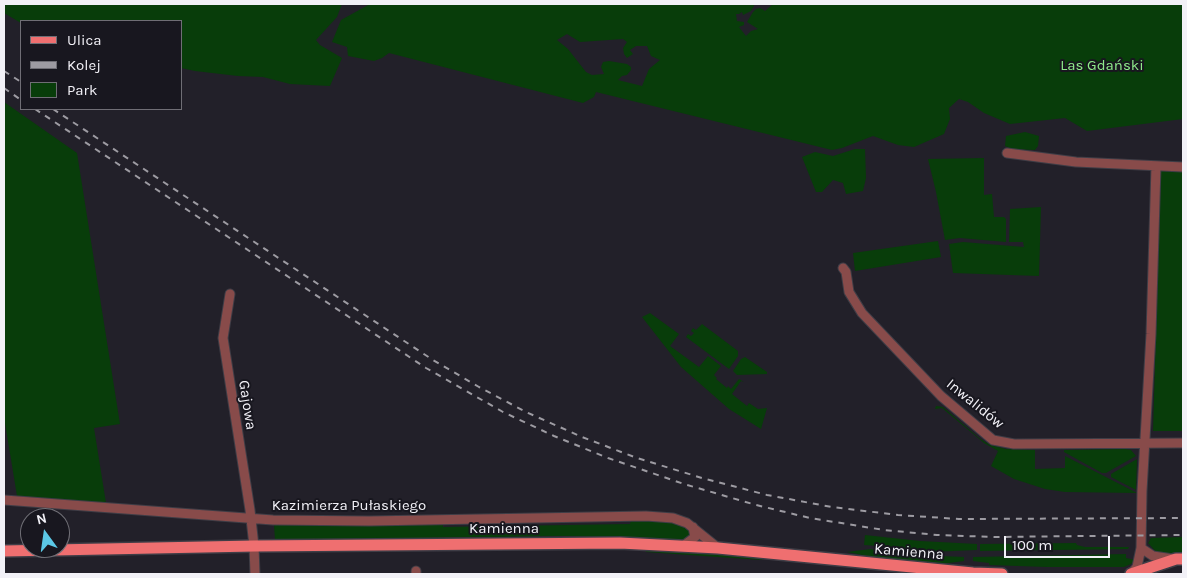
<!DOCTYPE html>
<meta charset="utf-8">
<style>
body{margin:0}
#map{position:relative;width:1187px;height:578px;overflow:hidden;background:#222029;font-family:Karla,sans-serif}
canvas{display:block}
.frame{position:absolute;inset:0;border:5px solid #f2f1f7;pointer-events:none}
.legend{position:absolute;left:20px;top:20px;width:162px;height:90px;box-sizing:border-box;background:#18171f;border:1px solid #6f6e75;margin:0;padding:6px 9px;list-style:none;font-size:15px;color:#f2f1f7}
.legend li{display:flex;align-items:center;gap:10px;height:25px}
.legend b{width:25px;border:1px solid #6f6e75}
.north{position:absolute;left:20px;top:508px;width:50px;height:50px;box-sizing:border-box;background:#18171f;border:1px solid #6f6e75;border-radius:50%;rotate:346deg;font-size:14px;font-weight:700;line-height:20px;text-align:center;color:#f2f1f7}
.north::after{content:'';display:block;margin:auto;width:18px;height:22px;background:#5bc8e6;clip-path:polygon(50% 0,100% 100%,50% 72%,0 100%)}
.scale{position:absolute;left:1004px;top:536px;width:106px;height:22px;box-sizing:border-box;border:2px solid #f2f1f7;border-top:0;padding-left:6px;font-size:15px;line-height:18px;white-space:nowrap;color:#f2f1f7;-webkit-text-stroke:4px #18171f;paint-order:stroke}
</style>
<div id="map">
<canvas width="1187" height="578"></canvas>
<div class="frame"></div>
<ul class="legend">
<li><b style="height:6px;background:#ef6f70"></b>Ulica</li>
<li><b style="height:6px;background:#9d9ba2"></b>Kolej</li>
<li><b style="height:14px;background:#083d0a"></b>Park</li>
</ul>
<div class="north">N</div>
<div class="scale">100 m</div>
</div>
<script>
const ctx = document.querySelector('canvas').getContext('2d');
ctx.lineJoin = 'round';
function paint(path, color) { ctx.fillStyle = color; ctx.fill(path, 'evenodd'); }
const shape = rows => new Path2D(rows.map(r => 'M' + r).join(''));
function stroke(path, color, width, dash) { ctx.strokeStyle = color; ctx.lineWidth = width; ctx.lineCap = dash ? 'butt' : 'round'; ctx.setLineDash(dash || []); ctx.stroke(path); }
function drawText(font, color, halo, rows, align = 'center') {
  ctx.font = font + ' Karla,sans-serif'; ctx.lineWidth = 4; ctx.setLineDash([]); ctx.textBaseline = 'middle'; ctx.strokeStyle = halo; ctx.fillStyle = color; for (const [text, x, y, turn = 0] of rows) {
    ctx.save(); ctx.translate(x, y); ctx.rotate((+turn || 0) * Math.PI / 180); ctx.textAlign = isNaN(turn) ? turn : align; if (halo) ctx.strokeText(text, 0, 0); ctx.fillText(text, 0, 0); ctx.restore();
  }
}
paint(shape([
 [4,4,342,4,337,17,316,40,320,45,342,58,330,86,290,84,263,77,238,76,195,71,181,68,181,21,21,21,21,23,4,13],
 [370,4,755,4,751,11,743,15,742,12,739,14,736,14,737,21,744,22,744,25,739,27,746,36,751,31,758,29,747,22,753,12,756,9,760,8,765,11,773,4,1183,4,1183,119,1087,131,1065,118,1010,124,984,113,968,102,959,99,949,108,950,119,944,134,914,147,898,145,873,136,842,148,832,150,596,92,594,97,583,103,389,53,382,58,374,61,348,56,347,47,332,42,341,20],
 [567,34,580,42,623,39,627,42,623,48,624,54,627,58,633,54,630,50,636,46,647,46,651,56,660,60,649,69,642,86,618,80,622,76,627,75,631,70,631,67,627,64,609,61,603,62,601,67,604,74,592,75,586,72,568,49,557,40],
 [4,102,77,153,120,424,94,428,106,503,17,496,4,417],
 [1025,132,1039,136,1038,146,1035,150,1012,149,1005,146,1006,136],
 [855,149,865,149,866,178,863,191,846,194,843,183,833,180,822,192,816,192,802,157,815,152,833,156],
 [984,158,984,195,992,194,994,217,1004,217,1006,219,1006,242,960,238,945,240,936,192,928,159],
 [1161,170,1183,171,1183,431,1153,431],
 [1041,207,1039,276,953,273,949,244,963,242,1024,247,1023,242,1009,242,1010,209],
 [938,241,941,257,855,271,853,253],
 [650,313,679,334,670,346,699,367,708,356,721,366,714,375,717,378,716,379,727,388,728,386,731,389,739,379,744,382,741,381,732,394,747,406,749,403,758,409,767,408,761,429,729,409,681,367,642,317],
 [702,324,738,351,738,356,729,369,686,337,688,334,691,336,694,333,691,331,693,328,696,330],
 [745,357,767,372,767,374,737,375,733,371,741,359],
 [936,406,943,407,979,438,990,445,1006,449,1035,450,1035,469,1065,468,1065,456,1137,493,1065,492,1045,489,1014,479,991,466,998,451,984,443,942,408,935,409],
 [1125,449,1131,450,1136,456,1106,473,1102,473,1064,452,1064,450],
 [1137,459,1136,490,1111,477,1111,474],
 [631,519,675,522,686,526,691,533,689,537,684,540,565,536,275,540,274,525,443,522,443,527,630,524],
 [865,535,920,541,977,544,977,550,929,552,905,548,864,545],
 [1183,537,1183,555,1159,555,1148,543,1151,538],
 [1076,543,1077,545,1085,547,1129,547,1128,549,980,551,980,544],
 [871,549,897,556,918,555,964,557,964,561,934,565,878,558,847,552],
 [645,550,723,554,762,558,762,560,646,552],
 [1126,554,1126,558,1135,560,1131,564,1124,567,1047,567,989,565,989,563,973,561,973,557,975,557]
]), '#083d0a');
const minor = shape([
 [1007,153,1076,162,1183,167],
 [843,268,846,272,849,292,862,313,941,396,993,440,1014,444,1183,443],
 [230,294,223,338,250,510,254,546,255,574],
 [4,500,273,520,369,521,646,516,673,518,687,523,718,548],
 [683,546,695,537,693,527],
 [1141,548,1153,556,1173,559],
 [416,571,416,574],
 [1131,574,1137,567,1141,548,1142,491,1151,334,1156,166]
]);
const major = shape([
 [4,551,254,546,620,543,718,548,973,573,1002,574],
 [1131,574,1176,559,1183,559]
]);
stroke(minor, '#3f3d46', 11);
stroke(major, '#3f3d46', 14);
stroke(minor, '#884b4a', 9);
stroke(major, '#ef6f70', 11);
stroke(shape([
 [4,71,21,82],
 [4,88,21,100],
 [35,109,426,368,503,412,554,436,608,458,684,484,756,505,810,518,884,530,937,535,994,537,1183,535],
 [53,109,433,360,479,387,526,412,582,437,637,458,702,478,767,495,832,507,898,515,959,519,1183,518]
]), '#9d9ba2', 2, [6, 6]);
drawText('15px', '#90ec8c', '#18171f', [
 ["Las Gdański",1102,66]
]);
drawText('15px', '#f2f1f7', '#18171f', [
 ["Inwalidów",975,404,39],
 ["Gajowa",247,405,81],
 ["Kazimierza Pułaskiego",349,506],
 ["Kamienna",504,529],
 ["Kamienna",909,552,5]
]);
</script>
